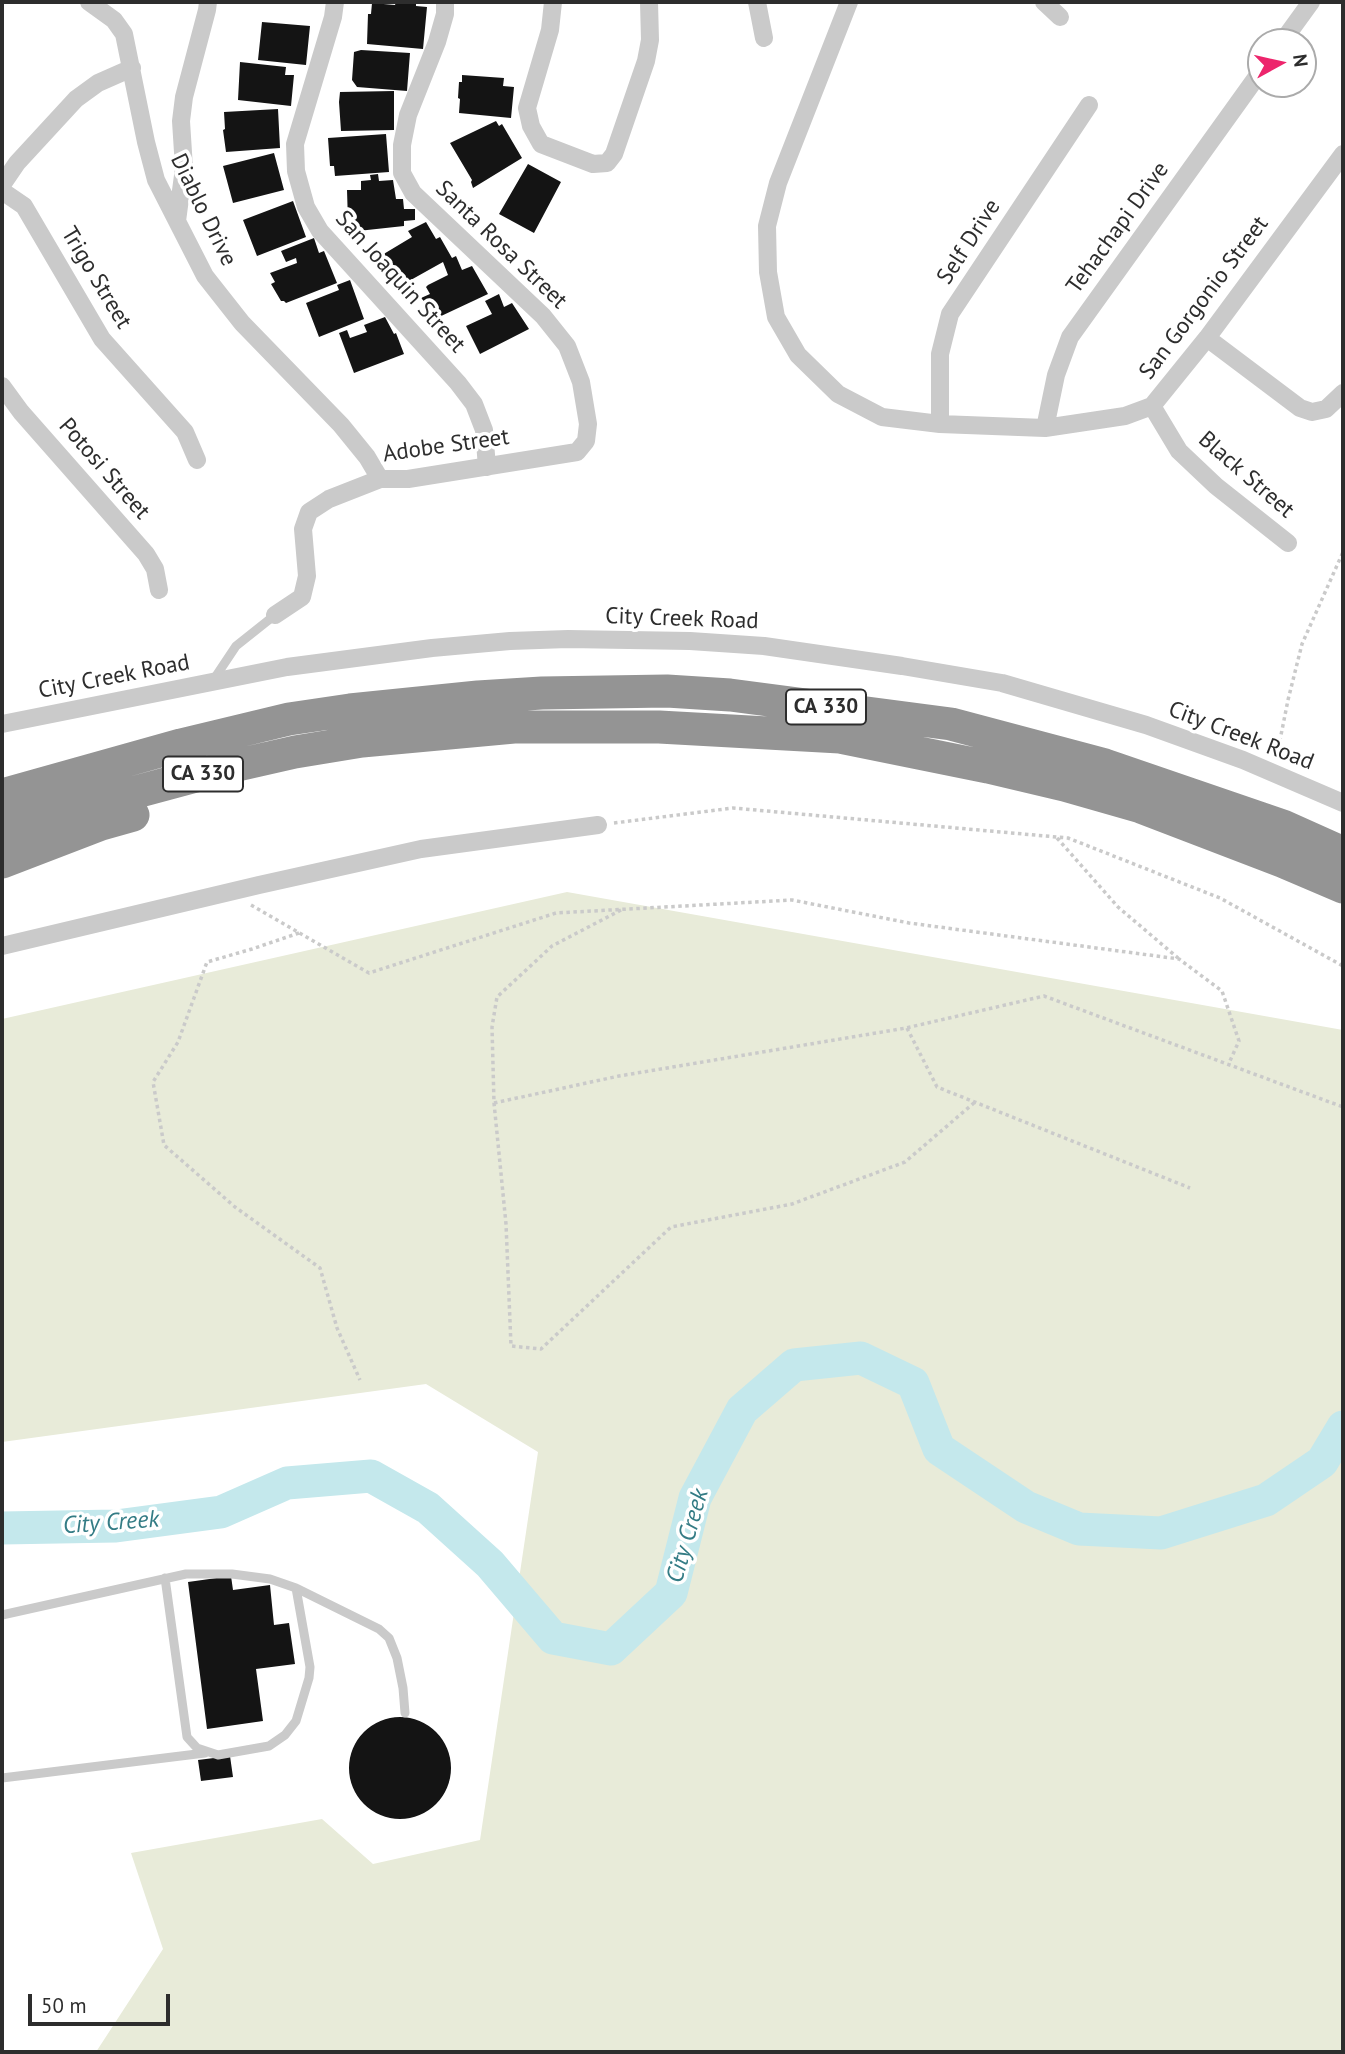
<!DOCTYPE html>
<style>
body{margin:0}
#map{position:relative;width:1345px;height:2054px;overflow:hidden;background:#fff;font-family:"PT Sans",sans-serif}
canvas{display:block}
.frame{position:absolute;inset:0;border:4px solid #2d2d2d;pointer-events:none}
.north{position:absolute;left:1247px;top:28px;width:70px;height:70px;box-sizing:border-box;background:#fff;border:2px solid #ababab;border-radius:50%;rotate:82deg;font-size:19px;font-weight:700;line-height:28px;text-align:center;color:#2d2d2d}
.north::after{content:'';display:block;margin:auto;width:24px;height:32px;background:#ed256c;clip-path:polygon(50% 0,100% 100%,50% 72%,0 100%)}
.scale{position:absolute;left:28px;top:1994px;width:142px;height:32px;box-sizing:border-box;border:4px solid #2d2d2d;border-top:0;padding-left:9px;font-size:21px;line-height:24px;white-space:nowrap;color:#2d2d2d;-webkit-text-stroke:5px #fff;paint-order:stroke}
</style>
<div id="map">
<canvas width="1345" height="2054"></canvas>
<div class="frame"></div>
<div class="north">N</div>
<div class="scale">50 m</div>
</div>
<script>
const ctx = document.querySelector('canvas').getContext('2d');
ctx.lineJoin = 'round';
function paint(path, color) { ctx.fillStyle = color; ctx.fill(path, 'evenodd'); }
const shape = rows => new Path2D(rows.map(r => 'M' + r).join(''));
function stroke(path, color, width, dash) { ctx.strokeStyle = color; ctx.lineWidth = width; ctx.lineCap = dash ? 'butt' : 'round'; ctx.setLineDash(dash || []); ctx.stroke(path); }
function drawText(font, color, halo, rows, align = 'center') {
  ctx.font = font + ' "PT Sans",sans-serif'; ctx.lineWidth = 7; ctx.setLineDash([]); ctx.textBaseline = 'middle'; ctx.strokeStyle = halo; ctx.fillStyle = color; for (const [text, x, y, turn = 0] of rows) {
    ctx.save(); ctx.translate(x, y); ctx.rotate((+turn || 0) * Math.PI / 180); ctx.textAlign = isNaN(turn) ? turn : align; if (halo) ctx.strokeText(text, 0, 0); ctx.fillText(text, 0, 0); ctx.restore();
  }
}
paint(shape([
 [567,892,1343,1030,1343,2052,96,2052,163,1949,131,1853,322,1819,373,1864,480,1840,538,1452,426,1384,2,1442,2,1019]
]), '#e8ebd9');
stroke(shape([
 [2,1528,116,1526,221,1512,287,1483,371,1476,428,1508,490,1564,553,1638,611,1649,671,1593,695,1498,742,1410,794,1365,861,1358,913,1383,939,1449,1026,1507,1079,1529,1161,1533,1266,1500,1322,1462,1343,1427]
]), '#c4e8ec', 33);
paint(shape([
 [396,2,416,3,416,6,427,7,423,49,367,44,368,14,371,14,372,3,395,5],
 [262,22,310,26,306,65,258,60],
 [361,50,410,53,407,91,357,87,352,80,354,52],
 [240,62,286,67,285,75,294,75,291,106,238,100],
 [462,75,504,78,503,86,514,87,511,118,459,113,460,99,458,98,459,82,462,82],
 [394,91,394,130,341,131,339,102,340,92],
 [278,109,280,148,226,152,223,130,225,129,224,112],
 [496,121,499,126,502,124,522,158,473,188,471,182,472,180,450,143],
 [386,134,389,172,335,176,334,166,330,166,328,138],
 [274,153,284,190,233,203,223,166],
 [528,164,561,182,534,233,499,214],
 [378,174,379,181,393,180,396,199,403,199,404,209,415,209,415,220,404,221,404,226,358,231,348,222,347,190,361,190,361,181,371,180,370,175],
 [293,201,306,237,257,256,243,220],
 [426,222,436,239,440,237,452,258,456,256,462,270,472,266,488,294,439,317,438,313,436,314,421,298,430,294,426,287,428,285,448,275,443,262,409,281,382,255,412,237,408,231],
 [314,238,319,253,324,251,337,283,286,303,284,301,281,301,271,284,275,282,270,273,297,263,296,258,286,262,281,251],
 [350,280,364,319,319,337,306,303,339,290,337,285],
 [499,294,504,307,512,303,529,329,480,354,466,326,492,314,485,301],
 [385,317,394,334,396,333,404,354,354,373,339,333,347,330,350,338,367,332,364,325],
 [231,1576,233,1590,270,1585,274,1625,289,1623,295,1664,256,1669,263,1721,207,1729,188,1582],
 '349 1768a51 51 0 1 1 102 0a51 51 0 1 1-102 0Z',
 [230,1756,233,1777,201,1781,198,1760]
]), '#141414');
stroke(shape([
 [1277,755,1288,700,1302,644,1343,552],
 [614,823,733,808,1068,838,1220,898,1343,966],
 [1057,838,1118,907,1178,958],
 [251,905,369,973,556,913,792,900,909,923,1179,959,1222,991,1239,1041,1229,1063],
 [621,910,552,946,497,997,492,1027,494,1103,506,1224,511,1346,541,1349,671,1227,792,1204,905,1162,975,1102],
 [299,933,252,949,207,962,178,1042,153,1082,164,1145,235,1207,320,1268,337,1328,360,1380],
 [907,1028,937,1087,1190,1188],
 [494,1103,619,1076,906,1028,1044,996,1343,1107]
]), '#cacaca', 3.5, [3.5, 3.5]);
stroke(shape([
 [212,682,236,646,275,615],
 [165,1578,187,1737,197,1748,218,1755,269,1746,285,1735,296,1721,309,1678,310,1667,296,1588],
 [2,1615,186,1574,232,1574,270,1579,296,1588,379,1629,389,1638,397,1658,403,1688,405,1713],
 [2,1778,205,1753]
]), '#cacaca', 9);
stroke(shape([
 [89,2,114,20,124,34,146,142,156,180,205,276,242,323,341,425,367,457,380,479],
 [335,2,333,17,295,144,296,171,306,207,320,231,458,383,474,404,484,430,487,467],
 [553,2,550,30,527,108,531,126,541,144,593,164,607,163,614,154,646,61,650,40,649,2],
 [757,2,764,38],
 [849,2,778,183,767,226,768,272,776,317,798,355,838,394,882,417,940,424,1045,428,1125,416,1152,406,1207,338,1343,154],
 [1044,2,1060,17],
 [1282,42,1311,2],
 [2,185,17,163,76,99,98,83,132,68],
 [2,191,24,206,102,339,185,432,197,460],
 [177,221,184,168,181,121,184,97,207,10,208,2],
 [1207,338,1300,408,1312,412,1326,409,1343,393],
 [2,386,21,412,146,554,155,569,159,590],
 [1152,406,1179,451,1216,486,1288,543],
 [940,424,940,354,950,314,1089,105],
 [1045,428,1056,375,1070,337,1261,71],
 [275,615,302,597,307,576,303,529,309,512,329,499,380,479,408,479,577,452,586,441,588,424,581,382,567,346,543,316,413,193,402,173,402,145,408,115,437,42,445,14,445,2],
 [2,724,287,667,432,648,510,641,568,639,690,641,764,646,902,666,1002,683,1146,725,1243,760,1343,803],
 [2,946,259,885,421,849,598,825]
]), '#cacaca', 18);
stroke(shape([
 [2,795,181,745,289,719,350,710,478,697,542,693,667,691,730,695,951,724,1105,765,1283,826,1343,853],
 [2,828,229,767,295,752,362,741,514,727,659,727,840,737,988,767,1064,785,1141,807,1282,861,1343,887],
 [2,862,101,824,133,815]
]), '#949494', 33);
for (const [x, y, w] of [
 [826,707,80],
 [203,774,80]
]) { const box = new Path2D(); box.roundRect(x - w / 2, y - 17.5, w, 35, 5); ctx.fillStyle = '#fff'; ctx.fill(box); stroke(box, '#2d2d2d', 2); }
drawText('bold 21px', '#2d2d2d', null, [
 ["CA 330",826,707],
 ["CA 330",203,774]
]);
drawText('23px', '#2d2d2d', '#fff', [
 ["Diablo Drive",203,210,64],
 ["Tehachapi Drive",1118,228,-54],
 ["Self Drive",969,242,-57],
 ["Santa Rosa Street",501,245,44],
 ["Trigo Street",96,278,59],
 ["San Joaquin Street",400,282,48],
 ["San Gorgonio Street",1204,298,-53],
 ["Adobe Street",446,446,-8],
 ["Potosi Street",104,469,49],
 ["Black Street",1246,475,41],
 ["City Creek Road",682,619,2],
 ["City Creek Road",114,677,-11],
 ["City Creek Road",1241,736,21]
]);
drawText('italic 24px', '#347c85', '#fff', [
 ["City Creek",111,1523,-4],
 ["City Creek",688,1536,-74]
]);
</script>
